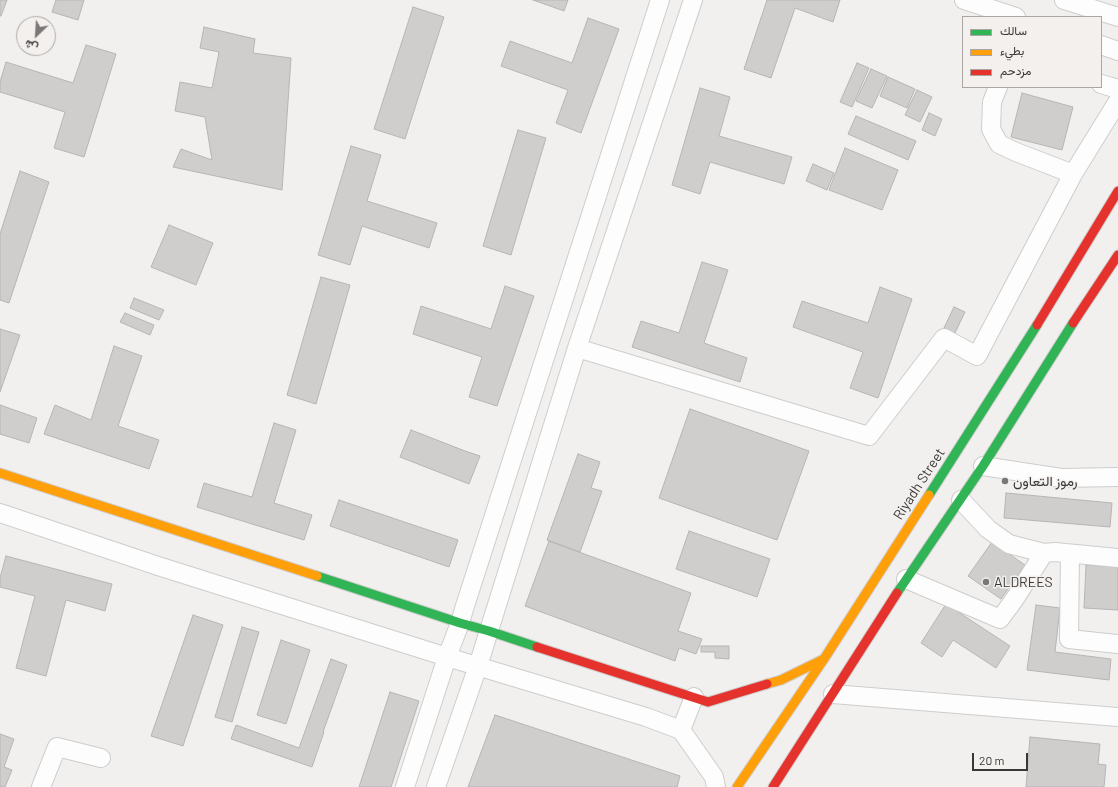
<!DOCTYPE html>
<meta charset="utf-8">
<style>
body{margin:0}
#map{position:relative;width:1118px;height:787px;overflow:hidden;background:#f2f0ef;font-family:Barlow,Vazirmatn,sans-serif}
canvas{display:block}
.legend{position:absolute;left:962px;top:16px;width:140px;height:72px;box-sizing:border-box;background:#f3f0ee;border:1px solid #a9a6a5;margin:0;padding:5px 7px;list-style:none;font-size:12px;color:#393837}
.legend li{display:flex;align-items:center;gap:8px;height:20px}
.legend b{width:20px;border:1px solid #a9a6a5}
.north{position:absolute;left:16px;top:16px;width:40px;height:40px;box-sizing:border-box;background:#f3f0ee;border:1px solid #a9a6a5;border-radius:50%;rotate:205deg;font-size:11px;font-weight:700;line-height:16px;text-align:center;color:#393837}
.north::after{content:'';display:block;margin:auto;width:14px;height:18px;background:#7a7877;clip-path:polygon(50% 0,100% 100%,50% 72%,0 100%)}
.scale{position:absolute;left:972px;top:753px;width:56px;height:18px;box-sizing:border-box;border:2px solid #393837;border-top:0;padding-left:5px;font-size:12px;line-height:14px;white-space:nowrap;color:#393837;-webkit-text-stroke:3px #f3f0ee;paint-order:stroke}
</style>
<div id="map">
<canvas width="1118" height="787"></canvas>
<ul class="legend">
<li><b style="height:5px;background:#30b455"></b>سالك</li>
<li><b style="height:5px;background:#ff9f0a"></b>بطيء</li>
<li><b style="height:5px;background:#e5322d"></b>مزدحم</li>
</ul>
<div class="north">ش</div>
<div class="scale">20 m</div>
</div>
<script>
const ctx = document.querySelector('canvas').getContext('2d');
ctx.lineJoin = 'round';
function paint(path, color) { ctx.fillStyle = color; ctx.fill(path, 'evenodd'); }
const shape = rows => new Path2D(rows.map(r => 'M' + r).join(''));
function stroke(path, color, width, dash) { ctx.strokeStyle = color; ctx.lineWidth = width; ctx.lineCap = dash ? 'butt' : 'round'; ctx.setLineDash(dash || []); ctx.stroke(path); }
function drawText(font, color, halo, rows, align = 'center') {
  ctx.font = font + ' Barlow,Vazirmatn,sans-serif'; ctx.lineWidth = 3; ctx.setLineDash([]); ctx.textBaseline = 'middle'; ctx.strokeStyle = halo; ctx.fillStyle = color; for (const [text, x, y, turn = 0] of rows) {
    ctx.save(); ctx.translate(x, y); ctx.rotate((+turn || 0) * Math.PI / 180); ctx.textAlign = isNaN(turn) ? turn : align; if (halo) ctx.strokeText(text, 0, 0); ctx.fillText(text, 0, 0); ctx.restore();
  }
}
const building = shape([
 [0,0,7,0,1,16,0,16,0,0],
 [56,0,84,0,78,20,52,12,56,0],
 [533,0,568,0,564,11,533,0],
 [767,0,840,0,833,22,795,8,771,78,744,69,767,0],
 [413,7,444,17,405,139,374,129,413,7],
 [588,18,619,29,581,133,556,123,568,90,501,66,510,41,572,63,588,18],
 [204,27,255,39,253,53,291,58,282,190,173,167,181,149,212,160,205,117,175,111,180,82,212,88,219,52,200,48,204,27],
 [86,45,116,54,84,157,54,148,65,112,0,92,0,82,6,62,73,83,86,45],
 [857,63,869,68,852,107,840,102,857,63],
 [871,69,887,76,872,108,856,101,871,69],
 [888,77,915,89,907,108,880,96,888,77],
 [700,88,730,97,719,136,792,157,784,184,710,162,700,194,672,185,700,88],
 [917,90,932,97,920,122,905,115,917,90],
 [1022,93,1073,107,1062,150,1011,137,1022,93],
 [929,113,942,119,935,136,922,130,929,113],
 [856,116,916,141,908,160,848,134,856,116],
 [518,130,546,138,511,255,483,246,518,130],
 [351,146,381,155,367,201,437,223,429,248,362,226,350,265,318,255,351,146],
 [845,148,898,170,882,210,829,190,845,148],
 [813,164,834,173,827,190,806,181,813,164],
 [20,171,49,182,9,303,0,300,0,234,20,171],
 [169,225,213,243,196,285,151,267,169,225],
 [702,262,728,270,704,343,747,358,740,382,632,347,641,321,679,333,702,262],
 [321,277,350,285,316,404,287,395,321,277],
 [505,286,534,296,497,406,469,397,482,357,413,334,421,306,491,329,505,286],
 [880,287,912,299,878,398,850,388,863,352,793,327,802,301,868,323,880,287],
 [134,298,164,310,159,320,130,308,134,298],
 [954,307,965,312,954,335,943,330,954,307],
 [125,313,154,325,150,335,120,322,125,313],
 [0,329,20,335,0,392,0,329],
 [114,346,142,356,118,426,159,440,149,469,44,434,55,405,91,420,114,346],
 [0,405,37,418,29,443,0,434,0,405],
 [690,409,809,451,777,540,659,498,690,409],
 [274,423,296,430,274,503,312,515,304,540,197,507,204,483,252,497,274,423],
 [411,430,465,451,480,456,469,484,400,457,411,430],
 [578,454,600,462,591,488,602,491,580,552,547,540,578,454],
 [1006,493,1112,503,1110,527,1004,518,1006,493],
 [339,500,458,540,449,567,330,526,339,500],
 [689,531,770,559,757,597,676,569,689,531],
 [549,541,691,593,678,631,702,639,696,654,679,648,675,661,525,606,549,541],
 [992,542,1025,565,1001,599,968,576,992,542],
 [6,556,112,584,105,611,66,600,46,676,16,668,35,596,0,587,0,578,6,556],
 [1086,565,1118,567,1118,610,1084,608,1086,565],
 [946,604,1010,646,996,668,953,640,942,657,921,643,946,604],
 [1036,605,1060,608,1055,652,1111,659,1109,680,1027,670,1036,605],
 [193,615,223,625,183,746,151,736,193,615],
 [242,627,259,632,232,722,215,717,242,627],
 [281,640,310,650,286,724,257,715,281,640],
 [701,646,729,646,729,659,715,658,715,652,701,652,701,646],
 [331,659,347,665,323,732,324,732,312,767,231,739,236,725,299,748,331,659],
 [390,692,419,701,391,787,359,787,390,692],
 [495,715,680,776,677,787,468,787,495,715],
 [0,734,14,739,4,767,12,770,5,787,0,787,0,734],
 [1030,737,1100,744,1098,764,1106,765,1104,787,1026,787,1030,737]
]);
paint(building, '#cfcecd');
stroke(building, '#b6b5b4', 1);
const street = shape([
 [964,0,1016,17],
 [1064,0,1118,17],
 [1101,45,1118,51],
 [1101,84,1118,89],
 [998,87,992,102,991,129,999,144,1016,152,1073,174],
 [577,348,869,436,944,338,977,356,1073,174,1118,101],
 [983,466,1061,478,1118,477],
 [961,500,988,529,1009,544,1044,553,1055,552,1118,558],
 [0,513,158,566,447,657,646,717,681,730,714,777,716,787],
 [1070,554,1069,639,1118,644],
 [906,579,1000,619,1014,600,1044,553],
 [833,694,1118,717],
 [681,730,694,697],
 [41,787,57,747,101,758],
 [405,787,447,657,460,623,464,609,660,0],
 [436,787,478,666,577,348,693,0]
]);
const fast = shape([
 [929,495,1037,325],
 [317,576,460,623,489,631,537,647],
 [897,593,983,466,1073,323]
]);
const slow = shape([
 [0,473,317,576],
 [767,684,781,680,824,659],
 [737,787,824,659,929,495]
]);
const jam = shape([
 [1073,323,1118,255],
 [1037,325,1118,191],
 [537,647,708,702,767,684],
 [773,787,897,593]
]);
stroke(street, '#cecdcc', 20);
stroke(fast, '#cecdcc', 11);
stroke(slow, '#cecdcc', 11);
stroke(jam, '#cecdcc', 11);
stroke(street, '#fdfdfd', 18);
stroke(fast, '#30b455', 9);
stroke(slow, '#ff9f0a', 9);
stroke(jam, '#e5322d', 9);
for (const [x, y, r, color] of [
 [1005,481,4,"#7a7877"],
 [986,582,4,"#7a7877"]
]) { const dot = new Path2D(); dot.arc(x, y, r, 0, 2 * Math.PI); ctx.fillStyle = color; ctx.fill(dot); stroke(dot, '#f3f0ee', 1.5); }
drawText('14px', '#393837', '#f3f0ee', [
 ["رموز التعاون",1013,481],
 ["ALDREES",994,582]
], 'left');
drawText('14px', '#393837', '#f3f0ee', [
 ["Riyadh Street",919,484,-57]
]);
</script>
